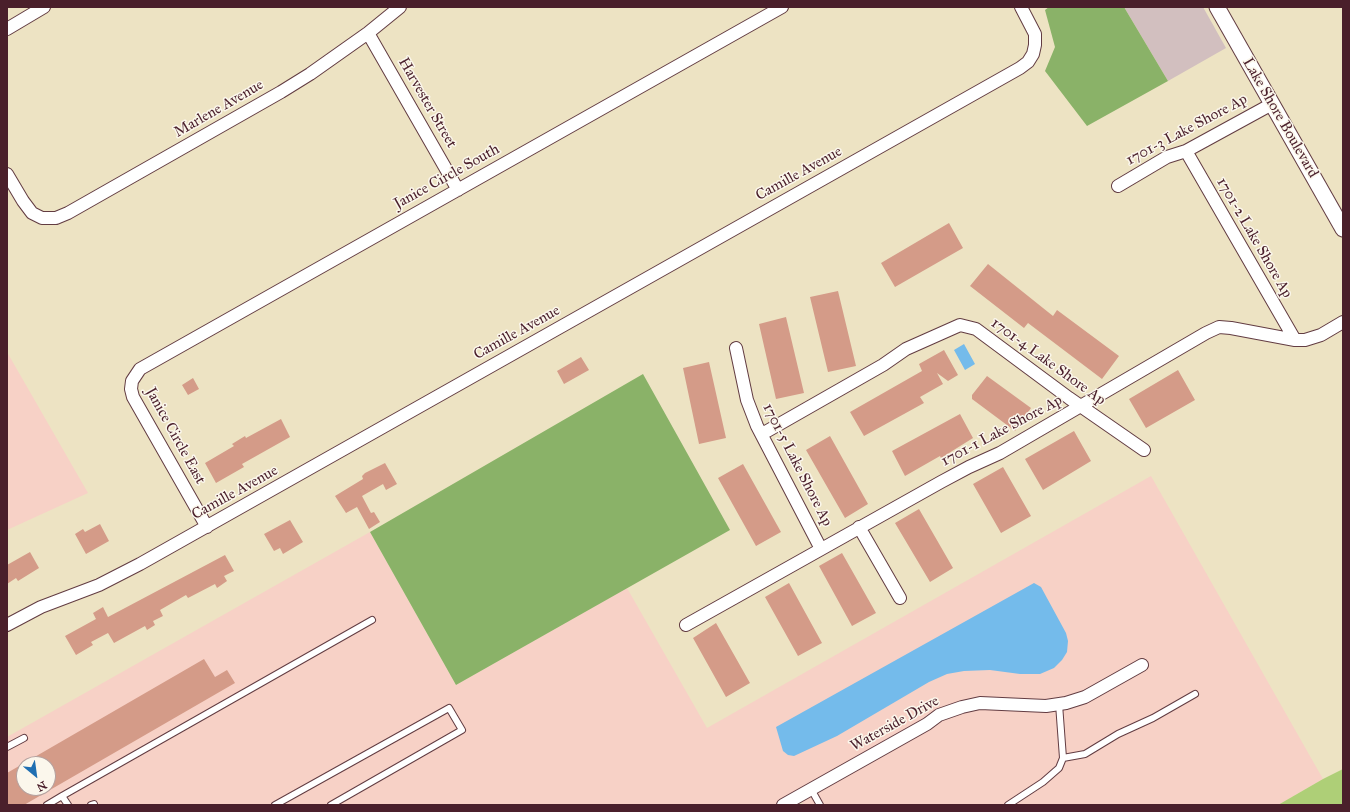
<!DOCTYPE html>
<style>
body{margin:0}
#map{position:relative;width:1350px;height:812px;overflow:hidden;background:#ede3c3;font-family:"IM FELL Great Primer",serif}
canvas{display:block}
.frame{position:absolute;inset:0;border:8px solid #4a1f2b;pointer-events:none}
.north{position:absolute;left:16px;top:756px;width:40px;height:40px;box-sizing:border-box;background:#fbf7ec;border:1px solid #b4a19f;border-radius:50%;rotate:151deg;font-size:11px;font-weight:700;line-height:16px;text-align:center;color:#4a1f2b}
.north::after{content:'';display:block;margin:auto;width:14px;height:18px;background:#1f6fb2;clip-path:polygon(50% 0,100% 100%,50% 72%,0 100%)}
</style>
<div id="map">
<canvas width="1350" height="812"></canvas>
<div class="frame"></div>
<div class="north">N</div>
</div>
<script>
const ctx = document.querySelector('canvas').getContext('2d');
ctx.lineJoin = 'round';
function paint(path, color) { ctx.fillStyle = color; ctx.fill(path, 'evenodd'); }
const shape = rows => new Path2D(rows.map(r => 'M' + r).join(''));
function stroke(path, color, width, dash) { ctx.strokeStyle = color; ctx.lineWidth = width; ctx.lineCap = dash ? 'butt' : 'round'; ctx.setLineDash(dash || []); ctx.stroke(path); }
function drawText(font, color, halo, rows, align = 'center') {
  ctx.font = font + ' "IM FELL Great Primer",serif'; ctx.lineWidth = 3; ctx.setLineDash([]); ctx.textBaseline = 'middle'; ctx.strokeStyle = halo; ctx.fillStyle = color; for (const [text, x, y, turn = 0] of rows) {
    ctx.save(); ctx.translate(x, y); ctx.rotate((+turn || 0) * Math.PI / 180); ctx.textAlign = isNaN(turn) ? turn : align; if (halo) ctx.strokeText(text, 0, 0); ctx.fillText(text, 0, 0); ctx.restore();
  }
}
paint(shape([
 [7,352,88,493,7,530],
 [1151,476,1323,779,1278,805,803,805,802,802,796,805,7,805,7,737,370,532,456,685,627,588,707,728],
 [24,764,48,764,48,788,24,788]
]), '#f7d1c6');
paint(shape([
 [1124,7,1203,7,1226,48,1168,81]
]), '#d2bfbf');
paint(shape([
 [1343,769,1343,805,1278,805,1323,779]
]), '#aecf77');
paint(shape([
 [1049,7,1124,7,1168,81,1087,126,1045,71,1055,47,1045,10],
 [643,374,730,530,456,685,370,532]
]), '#8ab268');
paint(shape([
 [964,344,975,364,965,370,954,350],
 [1034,583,1041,587,1066,633,1068,641,1067,652,1062,660,1054,668,1040,674,1020,674,990,670,964,671,947,674,929,682,837,736,794,756,788,755,783,751,776,727]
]), '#74bbeb');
paint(shape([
 [949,223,963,248,895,287,881,263],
 [988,264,1053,316,1057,310,1119,356,1102,379,1028,323,1024,328,970,286],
 [838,291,856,366,828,372,810,297],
 [786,317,804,393,776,399,759,324],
 [944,350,958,375,948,381,937,373,943,384,920,397,924,403,864,436,850,412,922,371,919,364],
 [581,357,589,370,564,384,557,371],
 [709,362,726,438,699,444,683,368],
 [1178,370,1195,400,1146,428,1129,399],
 [987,376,1031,408,1015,431,972,399,972,395],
 [193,378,199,389,188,395,182,385],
 [960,414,973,438,941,458,940,456,905,476,892,451],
 [281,419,290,437,242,464,244,467,216,483,205,463,234,446,232,444,245,436,246,438],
 [1074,431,1091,461,1043,490,1025,459],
 [830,436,868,504,845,518,806,450],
 [385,463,397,484,386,490,383,484,362,496,371,513,374,512,380,522,369,529,357,507,346,513,335,496,363,479,362,476,365,473],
 [743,464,781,532,756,546,718,478],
 [1003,467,1031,516,1001,533,973,484],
 [919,509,953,568,930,582,895,523],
 [290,520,303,542,283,554,280,548,274,551,264,534],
 [100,524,109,541,86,554,75,534,83,529,85,532],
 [30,552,39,568,18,581,16,578,7,584,7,565],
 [842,553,876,613,852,626,819,566],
 [225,555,234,571,224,576,227,581,217,588,215,584,188,598,186,595,160,610,163,616,153,621,155,625,147,630,145,626,114,643,108,633,91,642,93,645,76,655,65,636,96,619,93,613,103,607,108,617],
 [789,583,822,643,798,656,765,597],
 [716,623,750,683,726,697,693,638],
 [204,659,215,677,227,670,235,683,24,805,7,805,7,773],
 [24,764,48,764,48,788,24,788]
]), '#d49b88');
const service = shape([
 [7,747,24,738],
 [1063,758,1085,754,1118,734,1153,718,1195,694],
 [811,789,820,805],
 [62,796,372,620],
 [47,805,62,796,68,805],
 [91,805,94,804],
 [275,805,449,708,462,730,331,805],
 [1008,805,1043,782,1059,768,1063,758,1059,704]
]);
const minor = shape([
 [7,29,44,7],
 [368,33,458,190],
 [1186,151,1295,340],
 [7,174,23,201,32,213,42,218,56,218,68,213,281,92,310,74,368,33,400,7],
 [1118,186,1167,157,1186,151,1272,104],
 [736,348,747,400,757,426,821,549],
 [762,434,883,365,906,349,960,325,976,329,1069,398,1144,450],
 [207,527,133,397,131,389,132,381,140,369,782,7],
 [859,527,900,598],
 [7,625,41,607,99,585,140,564,1020,68,1028,62,1033,54,1035,45,1035,34,1021,7],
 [686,625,941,482,969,467,1000,453,1206,333,1219,327,1231,328,1295,340,1305,340,1321,335,1343,322],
 [783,805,927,724,939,715,962,707,980,703,1046,706,1066,703,1085,697,1142,665]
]);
const tertiary = shape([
 [1217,7,1343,229]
]);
stroke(service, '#623c42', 8);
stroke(minor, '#623c42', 14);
stroke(tertiary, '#623c42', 17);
stroke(service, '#fff', 6);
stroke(minor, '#fff', 12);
stroke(tertiary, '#fff', 15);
drawText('15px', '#4a1f2b', '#fbf7ec', [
 ["Harvester Street",427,103,60],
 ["Marlene Avenue",219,109,-30],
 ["Lake Shore Boulevard",1280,118,60],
 ["1701-3 Lake Shore Ap",1187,130,-28],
 ["Camille Avenue",799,174,-29],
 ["Janice Circle South",447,177,-29],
 ["1701-2 Lake Shore Ap",1254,238,60],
 ["Camille Avenue",517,333,-29],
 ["1701-4 Lake Shore Ap",1048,362,36],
 ["1701-1 Lake Shore Ap",1002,431,-28],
 ["Janice Circle East",175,436,61],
 ["1701-5 Lake Shore Ap",797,465,63],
 ["Camille Avenue",235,493,-29],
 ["Waterside Drive",895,724,-29]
]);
</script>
